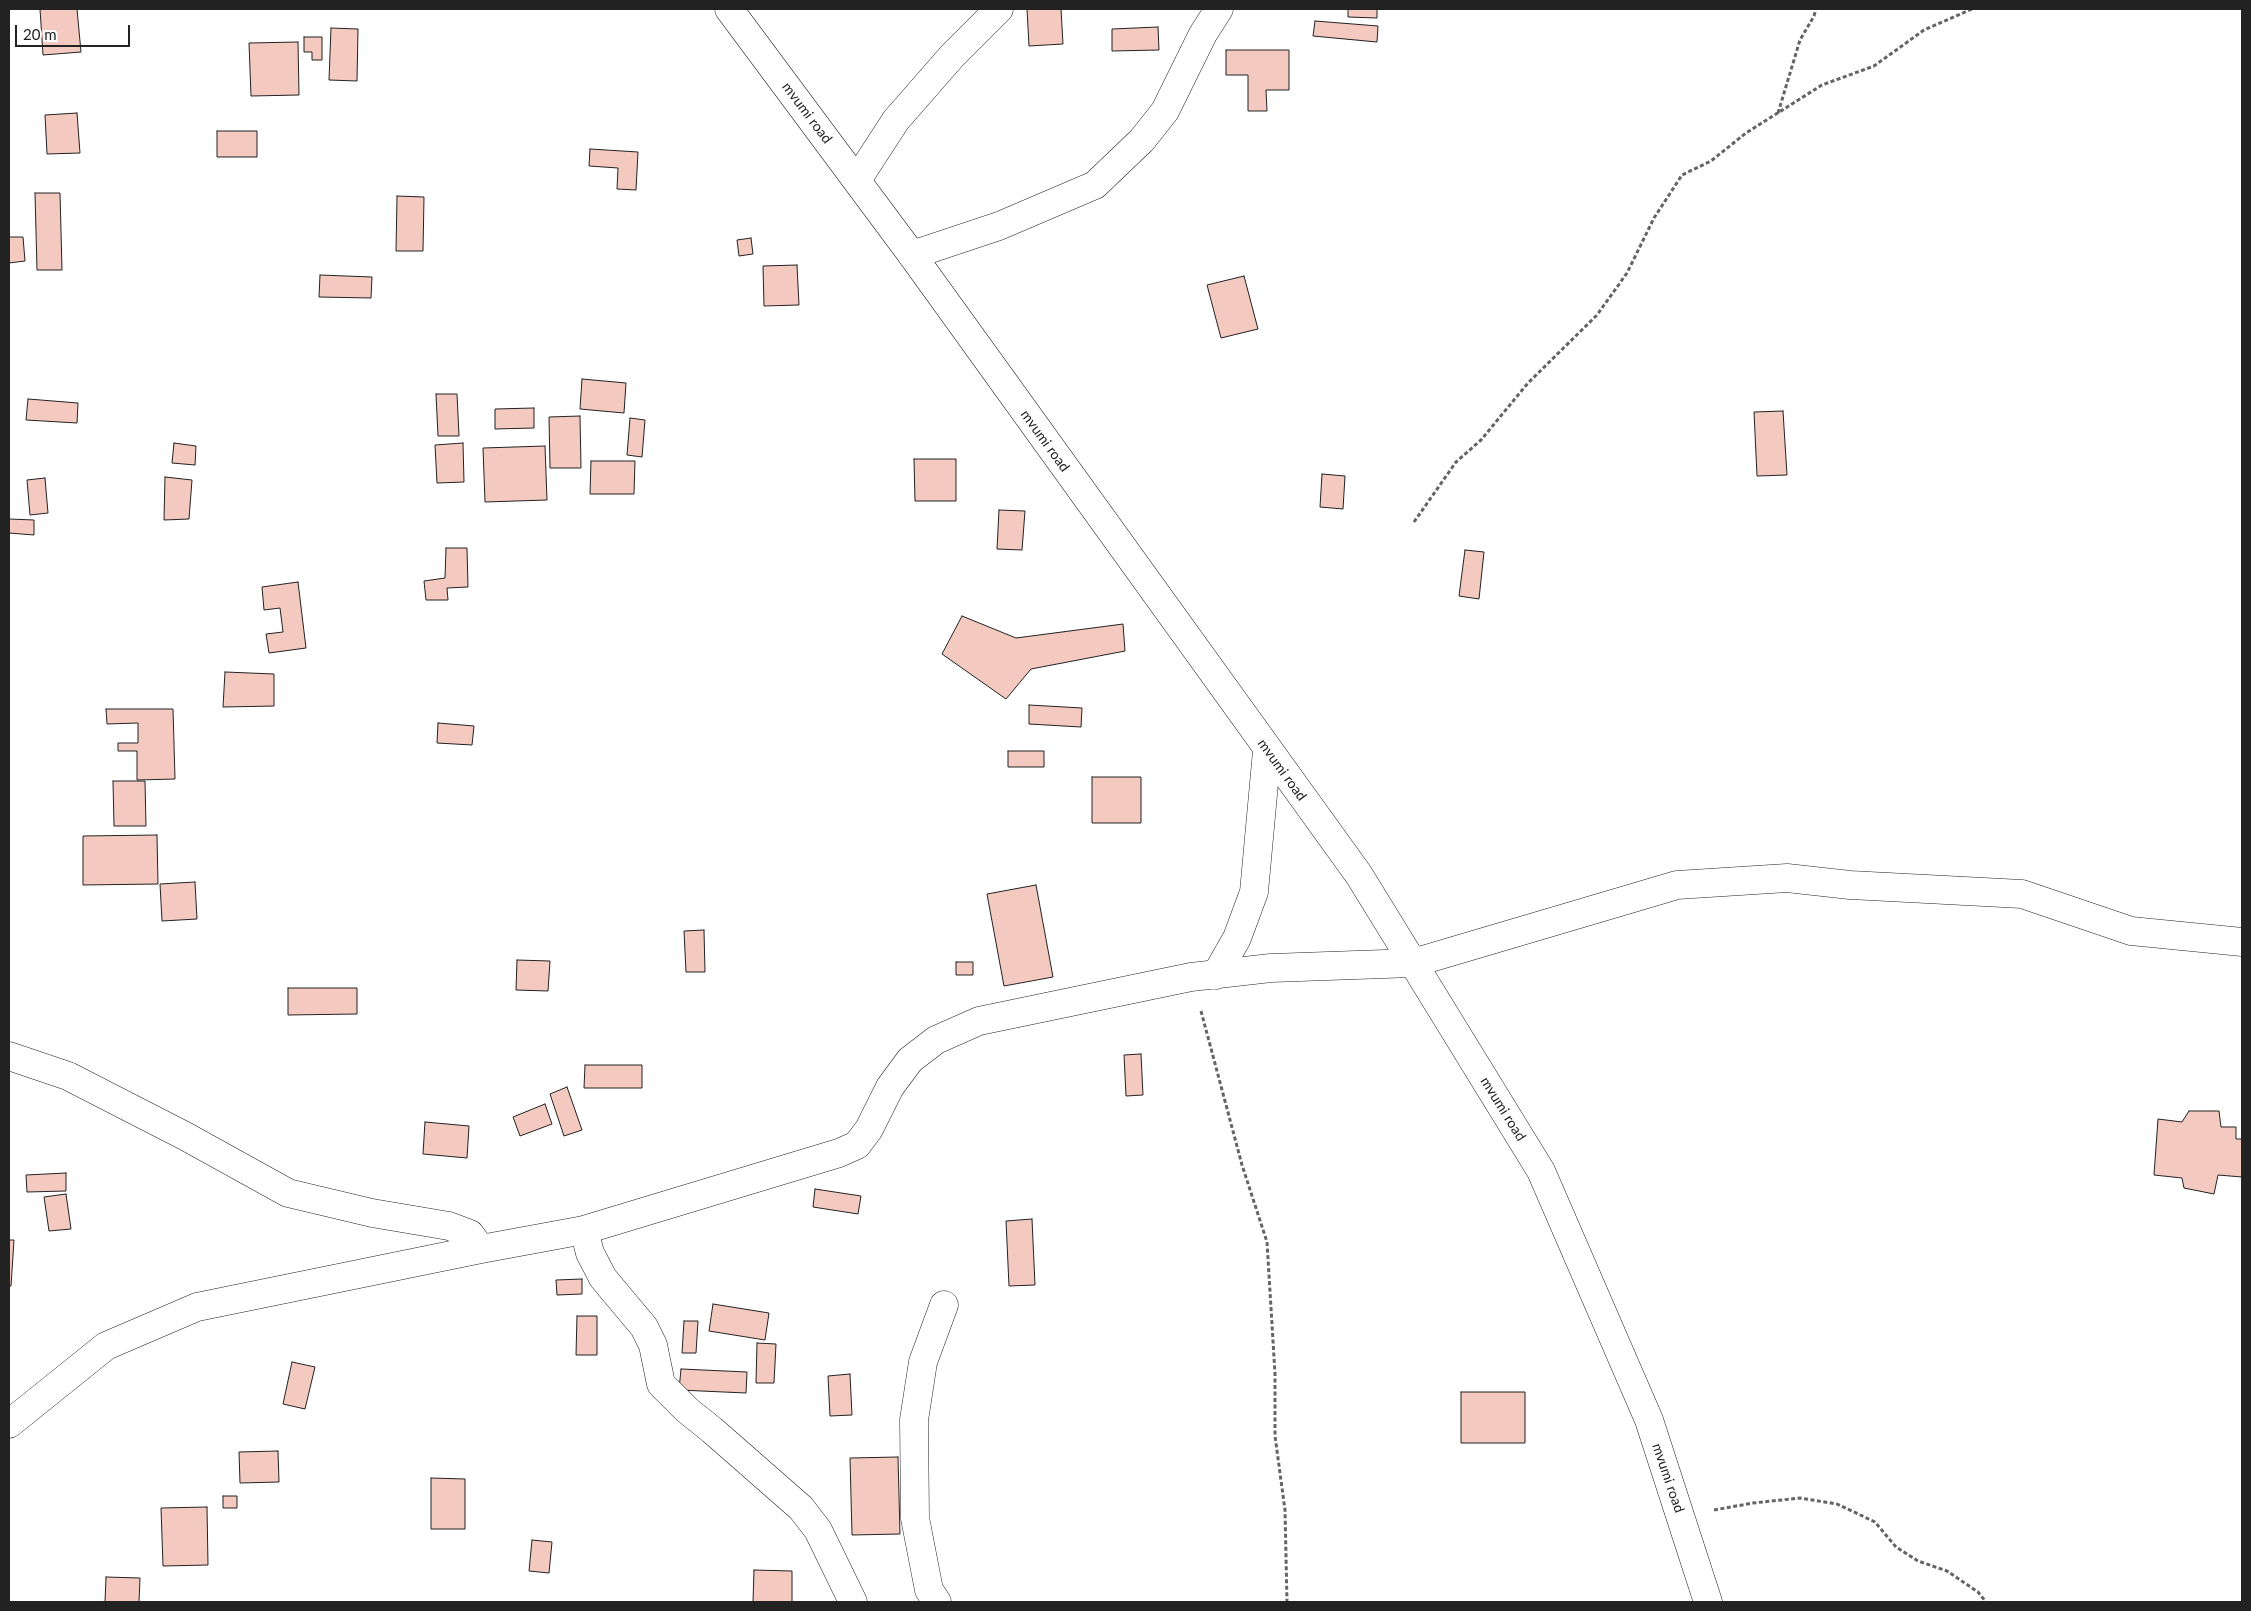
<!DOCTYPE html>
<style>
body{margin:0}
#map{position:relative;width:2251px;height:1611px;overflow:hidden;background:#fff;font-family:Lato,sans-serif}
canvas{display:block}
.frame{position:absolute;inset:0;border:10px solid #222;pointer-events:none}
.scale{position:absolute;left:15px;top:25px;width:115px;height:22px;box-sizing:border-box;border:2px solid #222;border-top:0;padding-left:6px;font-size:15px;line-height:18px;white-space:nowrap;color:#222;-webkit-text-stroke:4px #fff;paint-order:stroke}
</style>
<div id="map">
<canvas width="2251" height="1611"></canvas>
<div class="frame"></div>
<div class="scale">20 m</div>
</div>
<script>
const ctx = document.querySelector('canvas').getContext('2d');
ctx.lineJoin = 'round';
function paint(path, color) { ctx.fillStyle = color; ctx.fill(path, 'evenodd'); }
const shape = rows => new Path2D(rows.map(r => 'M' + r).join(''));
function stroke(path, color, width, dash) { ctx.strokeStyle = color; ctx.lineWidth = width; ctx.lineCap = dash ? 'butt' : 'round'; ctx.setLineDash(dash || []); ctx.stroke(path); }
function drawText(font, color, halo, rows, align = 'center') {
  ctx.font = font + ' Lato,sans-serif'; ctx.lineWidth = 4; ctx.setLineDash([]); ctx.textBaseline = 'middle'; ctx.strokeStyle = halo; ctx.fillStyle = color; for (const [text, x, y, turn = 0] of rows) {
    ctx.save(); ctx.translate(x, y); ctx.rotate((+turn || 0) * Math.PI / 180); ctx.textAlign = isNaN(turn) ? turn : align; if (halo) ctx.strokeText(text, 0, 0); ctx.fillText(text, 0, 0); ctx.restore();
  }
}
const building = shape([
 [40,9,77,9,81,52,43,55,40,9],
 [1027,9,1061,9,1063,44,1029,46,1027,9],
 [1348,9,1377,9,1377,18,1348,17,1348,9],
 [1315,21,1378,26,1377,42,1313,36,1315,21],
 [1158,27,1159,50,1112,51,1112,29,1158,27],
 [331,28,358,29,357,81,329,80,331,28],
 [304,37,322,37,322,60,312,60,312,52,304,52,304,37],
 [298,42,299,95,251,96,249,43,298,42],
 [1226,50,1289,50,1289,90,1266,90,1267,111,1248,111,1248,75,1226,75,1226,50],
 [77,113,80,153,47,154,45,115,77,113],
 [217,131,257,131,257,157,217,157,217,131],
 [590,149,638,152,636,190,617,189,618,168,589,166,590,149],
 [35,193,60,193,62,270,37,270,35,193],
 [397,196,424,197,423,251,396,251,397,196],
 [9,237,23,237,25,261,9,263,9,237],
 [751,238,753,254,739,256,737,240,751,238],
 [797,265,799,305,764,306,763,266,797,265],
 [320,275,372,277,371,298,319,297,320,275],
 [1244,276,1258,329,1221,338,1207,285,1244,276],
 [582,379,626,383,624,413,580,409,582,379],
 [436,394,457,394,459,436,438,436,436,394],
 [28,399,78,403,77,423,26,420,28,399],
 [534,408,534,428,495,429,495,409,534,408],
 [1783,411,1787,475,1757,476,1754,412,1783,411],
 [580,416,581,468,550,468,549,417,580,416],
 [630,418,645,420,642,457,627,455,630,418],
 [174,443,196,446,195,465,172,463,174,443],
 [463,443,464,482,437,483,435,445,463,443],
 [545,446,547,500,485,502,483,448,545,446],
 [914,459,956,459,956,501,915,501,914,459],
 [591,461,635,461,634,494,590,494,591,461],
 [1322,474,1345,476,1343,509,1320,507,1322,474],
 [165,477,192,480,189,519,164,520,165,477],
 [45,478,48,513,30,515,27,480,45,478],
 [999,510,1025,511,1022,550,997,549,999,510],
 [9,519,34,520,34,535,9,533,9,519],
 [446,548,467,548,468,587,447,588,448,600,426,600,424,581,445,578,446,548],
 [1465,550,1484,552,1479,599,1459,596,1465,550],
 [298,582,306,648,269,653,266,634,283,632,280,608,264,610,262,587,298,582],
 [962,616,1016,638,1123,624,1125,651,1031,669,1006,699,942,654,962,616],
 [225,672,274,674,274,706,223,707,225,672],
 [1029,705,1082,708,1081,727,1029,724,1029,705],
 [106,709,173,709,175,779,137,780,137,751,118,751,118,743,138,743,138,723,107,724,106,709],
 [438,723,474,726,472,745,437,743,438,723],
 [1008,751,1044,751,1044,767,1008,767,1008,751],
 [1092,777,1141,777,1141,823,1092,823,1092,777],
 [113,781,145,781,146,826,114,826,113,781],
 [157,835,158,884,83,885,83,836,157,835],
 [195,882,197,919,162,921,160,884,195,882],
 [1036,885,1053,977,1004,986,987,894,1036,885],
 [704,930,705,972,686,972,684,931,704,930],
 [517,960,550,961,548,991,516,990,517,960],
 [956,962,973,962,973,975,956,975,956,962],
 [288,988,357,988,357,1014,288,1015,288,988],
 [1141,1054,1143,1095,1126,1096,1124,1055,1141,1054],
 [585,1065,642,1065,642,1088,584,1088,585,1065],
 [567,1087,582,1130,564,1136,550,1094,567,1087],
 [545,1104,552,1124,520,1136,513,1117,545,1104],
 [2189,1111,2219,1111,2221,1127,2236,1127,2236,1139,2242,1139,2242,1177,2218,1175,2214,1194,2184,1188,2182,1178,2154,1175,2158,1119,2182,1122,2189,1111],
 [425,1122,469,1126,467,1158,423,1154,425,1122],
 [66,1173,66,1191,27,1192,26,1175,66,1173],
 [815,1189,861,1196,858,1214,813,1207,815,1189],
 [66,1194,71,1229,49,1231,44,1197,66,1194],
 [1032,1219,1035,1285,1009,1286,1006,1221,1032,1219],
 [9,1240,14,1240,11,1286,9,1286,9,1240],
 [582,1279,582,1294,557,1295,556,1280,582,1279],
 [713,1304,769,1313,765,1340,709,1331,713,1304],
 [577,1316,597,1316,597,1355,576,1355,577,1316],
 [684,1321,698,1321,696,1353,682,1353,684,1321],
 [757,1343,776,1344,774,1383,756,1383,757,1343],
 [292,1362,315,1367,305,1409,283,1404,292,1362],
 [681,1369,747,1372,746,1393,679,1390,681,1369],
 [850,1374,852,1415,830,1416,828,1376,850,1374],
 [1461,1392,1525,1392,1525,1443,1461,1443,1461,1392],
 [278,1451,279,1482,240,1483,239,1452,278,1451],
 [898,1457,900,1534,852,1535,850,1458,898,1457],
 [431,1478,465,1479,465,1529,431,1529,431,1478],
 [223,1496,237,1496,237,1508,223,1508,223,1496],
 [207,1507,208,1565,163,1566,161,1508,207,1507],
 [532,1540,552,1542,549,1573,529,1571,532,1540],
 [754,1570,792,1571,792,1602,753,1602,754,1570],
 [106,1577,140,1578,139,1602,105,1602,106,1577]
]);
paint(building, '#f3c9c0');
stroke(building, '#222', 1);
const street = shape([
 [857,180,896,120,952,56,999,9],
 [912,255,999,226,1095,185,1142,140,1165,111,1203,34,1219,9],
 [1216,975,1237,938,1254,892,1267,751],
 [9,1056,68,1076,185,1136,288,1193,372,1213,449,1226,470,1234,481,1249],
 [584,1230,590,1253,603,1278,644,1327,653,1345,661,1384,687,1410,712,1430,801,1508,818,1530,853,1602],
 [9,1424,106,1346,197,1307,481,1249,584,1230,839,1153,857,1145,869,1129,890,1087,910,1060,936,1040,979,1021,1191,977,1271,968,1413,963,1677,885,1787,878,1850,885,2022,894,2131,931,2242,942],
 [937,1602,929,1590,915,1518,914,1420,923,1362,944,1305]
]);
const secondary = shape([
 [729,9,912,255,1359,875,1541,1171,1649,1420,1708,1602]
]);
stroke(street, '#222', 29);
stroke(secondary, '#222', 29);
stroke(shape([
 [1778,113,1800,40,1814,16,1816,9],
 [1414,522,1456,462,1481,440,1528,383,1597,315,1627,273,1654,218,1682,175,1711,161,1746,133,1822,85,1874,66,1924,30,1972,9],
 [1201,1011,1242,1165,1267,1242,1275,1374,1275,1436,1285,1510,1287,1602],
 [1714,1510,1753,1503,1800,1498,1837,1504,1875,1522,1896,1547,1918,1561,1947,1571,1978,1592,1986,1602]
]), '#646464', 3, [4, 2.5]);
stroke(street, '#fff', 28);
stroke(secondary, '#fff', 28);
drawText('14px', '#222', '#fff', [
 ["mvumi road",807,113,53],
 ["mvumi road",1045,441,54],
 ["mvumi road",1282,770,54],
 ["mvumi road",1503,1109,58],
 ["mvumi road",1668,1478,71]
]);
</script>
